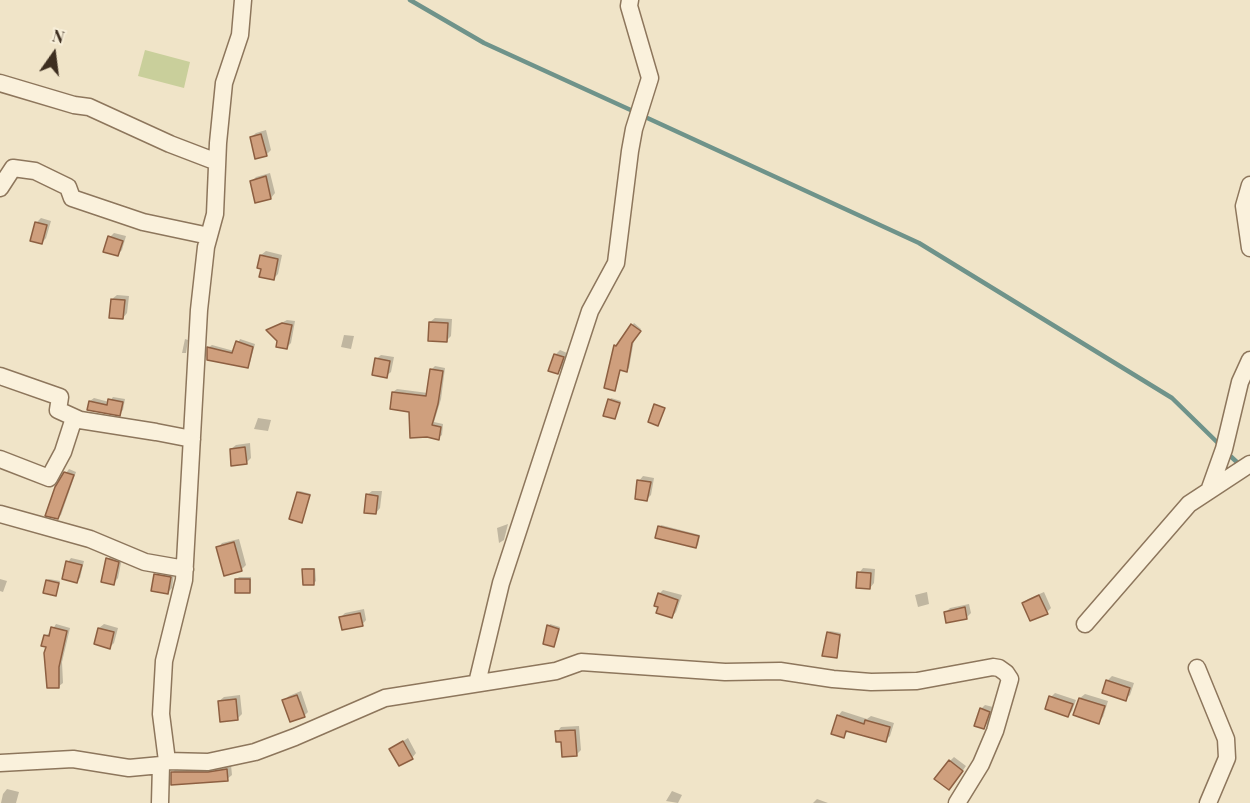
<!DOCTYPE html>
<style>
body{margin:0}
#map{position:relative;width:1250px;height:803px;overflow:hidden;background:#f0e4c8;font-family:"Playfair Display",serif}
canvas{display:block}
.north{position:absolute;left:24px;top:24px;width:60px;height:60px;-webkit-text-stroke:4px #f7eed8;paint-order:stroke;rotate:14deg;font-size:16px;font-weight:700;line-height:24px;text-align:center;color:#3d2e20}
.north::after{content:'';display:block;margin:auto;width:21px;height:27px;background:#3d2e20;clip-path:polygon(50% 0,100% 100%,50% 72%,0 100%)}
</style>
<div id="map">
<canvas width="1250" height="803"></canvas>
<div class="north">N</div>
</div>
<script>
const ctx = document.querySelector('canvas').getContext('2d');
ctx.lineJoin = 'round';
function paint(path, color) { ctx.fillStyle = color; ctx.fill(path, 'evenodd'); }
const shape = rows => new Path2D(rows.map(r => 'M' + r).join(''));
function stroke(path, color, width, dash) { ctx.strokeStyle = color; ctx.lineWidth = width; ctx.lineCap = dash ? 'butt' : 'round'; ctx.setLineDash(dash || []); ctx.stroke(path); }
paint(shape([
 [145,50,190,62,184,88,138,76]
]), '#c9cf9b');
paint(shape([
 [266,130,271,150,266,155,251,137,256,133],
 [270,173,275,193,271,198,252,181,256,177],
 [41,218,51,221,46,238,42,243,36,223],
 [114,233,126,236,122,250,117,255,110,237],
 [266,251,282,255,278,274,273,279,261,255],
 [117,295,129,296,127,313,123,318,112,299],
 [435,318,452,319,451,336,446,341,430,322],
 [287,320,295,321,291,343,287,347,268,330],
 [634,323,641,329,634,340,629,368,627,370,620,369,615,389,616,346],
 [344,335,354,336,351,349,341,347],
 [185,339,188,340,186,353,182,353],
 [240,339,255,344,250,363,247,366,208,359,209,347,212,345,234,351],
 [560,350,567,353,562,368,558,372,555,355],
 [381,355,394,357,391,372,386,376,376,359],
 [435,366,445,368,441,399,434,422,443,424,442,435,438,438,393,392,397,389,428,393,431,370],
 [113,397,125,399,123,410,119,414,90,401,94,398,109,402],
 [611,398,621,401,615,418,609,400],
 [258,418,271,420,268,431,254,429],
 [250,443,251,458,247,462,231,449,236,445],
 [69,469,76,472,61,515,58,518,56,487],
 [643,476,654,478,651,495,647,499,639,481],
 [300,491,311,494,302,521,298,492],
 [372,491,382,491,380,508,376,513,367,495],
 [508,524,504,540,499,543,497,528],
 [661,525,700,535,698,545,696,547,660,527],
 [239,539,246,565,242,569,218,548,222,543],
 [112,555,122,558,118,578,114,583,108,559],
 [71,558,84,561,80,578,76,582,68,562],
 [305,568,315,568,316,581,314,583,304,570],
 [863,568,875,569,874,583,870,588,859,573],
 [160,570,174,573,172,588,167,593,155,575],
 [239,577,251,577,251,590,249,592,237,579],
 [0,579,7,581,3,592,0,591],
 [49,579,60,581,56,595,47,580],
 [663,590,682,595,676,612,672,617,660,606,659,594],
 [927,592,929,604,918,607,915,595],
 [1044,592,1051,608,1047,612,1023,603,1028,599],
 [969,604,971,613,966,618,946,612,950,608],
 [364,609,366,620,362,625,341,617,345,613],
 [56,624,70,628,62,662,63,683,59,686,45,636,51,632],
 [104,624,118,628,114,643,110,647,99,628],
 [550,624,560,627,554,645,549,626],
 [830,631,841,633,836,656,828,633],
 [1112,676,1134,683,1130,695,1125,700,1104,692,1108,680],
 [301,691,308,712,304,716,284,700,289,696],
 [1055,693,1076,700,1072,711,1068,715,1051,697],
 [1085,694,1108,701,1103,717,1098,722,1075,714,1080,698],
 [240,695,242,714,238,718,219,701,224,697],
 [985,705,993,707,988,723,984,727,981,709],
 [842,711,867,719,871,716,894,723,890,736,886,740,849,730,843,737,838,716],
 [579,726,581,750,576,755,557,732,561,727],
 [408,738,416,753,412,758,391,749],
 [954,757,966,766,953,784,950,761],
 [231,765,232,775,227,779,173,772,177,768],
 [7,789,19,792,16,803,1,803,3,794],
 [672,791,682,795,678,803,666,801],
 [817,799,828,803,813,803]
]), '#0003');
stroke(shape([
 [410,0,484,43,635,112],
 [643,116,919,243,1172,398,1221,446],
 [1226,452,1240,465]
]), '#6f938a', 4.5);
const building = shape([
 [261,134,267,156,255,159,250,137,261,134],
 [266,176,271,199,255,203,250,181,266,176],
 [35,222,47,225,42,244,30,241,35,222],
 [108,236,123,241,118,256,103,252,108,236],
 [260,255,278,259,274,280,259,277,261,269,257,268,260,255],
 [111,299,125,300,123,319,109,318,111,299],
 [429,322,448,323,447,342,428,341,429,322],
 [282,323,292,325,287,349,276,347,277,341,266,330,282,323],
 [631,324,641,331,632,343,627,372,620,370,615,391,604,388,614,345,616,346,631,324],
 [236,341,253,347,248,368,207,360,207,347,232,353,236,341],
 [554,354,564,357,558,374,548,371,554,354],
 [375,358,390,361,387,378,372,375,375,358],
 [430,369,443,371,438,404,432,425,441,427,439,440,427,437,410,438,409,412,390,409,392,392,426,396,430,369],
 [108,399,123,402,120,416,87,410,89,401,107,405,108,399],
 [608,399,620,403,615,419,603,416,608,399],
 [654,404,665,408,658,426,648,422,654,404],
 [245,447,247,464,231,466,230,449,245,447],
 [64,472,74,475,58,519,45,516,55,487,64,472],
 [637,480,651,482,647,501,635,499,637,480],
 [297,492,310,495,302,523,289,519,297,492],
 [366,494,378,496,376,514,364,513,366,494],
 [658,526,699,536,696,548,655,538,658,526],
 [234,542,242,571,224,576,216,547,234,542],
 [106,558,119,562,114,585,101,582,106,558],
 [66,561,82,565,77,583,62,579,66,561],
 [302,569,314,569,314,585,303,585,302,569],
 [857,572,871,573,870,589,856,588,857,572],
 [154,574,171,577,168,594,151,591,154,574],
 [235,579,250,579,250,593,235,593,235,579],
 [46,580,59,583,56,596,43,593,46,580],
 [658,593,678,600,672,618,656,613,658,607,654,606,658,593],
 [1039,595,1048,614,1030,621,1022,603,1039,595],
 [965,607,967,619,946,623,944,612,965,607],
 [360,613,363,626,342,630,339,617,360,613],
 [547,625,559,629,554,647,543,644,547,625],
 [51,627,67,631,59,667,59,688,47,688,44,653,46,647,41,646,44,635,49,636,51,627],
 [98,628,114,632,110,649,94,644,98,628],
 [827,632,840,635,837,658,822,656,827,632],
 [1106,680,1130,688,1126,701,1102,693,1106,680],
 [297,695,305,717,290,722,282,700,297,695],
 [1049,696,1073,704,1068,717,1045,709,1049,696],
 [1079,698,1105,706,1099,724,1073,715,1079,698],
 [236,699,238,720,220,722,218,701,236,699],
 [980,708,990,712,984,729,974,726,980,708],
 [837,715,864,724,865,720,890,727,886,742,846,731,844,738,831,734,837,715],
 [575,730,577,756,562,757,561,742,556,742,555,731,575,730],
 [403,741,413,759,399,766,389,749,403,741],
 [949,760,963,771,949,790,934,779,949,760],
 [227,769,228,781,171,785,171,772,208,772,227,769]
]);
paint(building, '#cf9f7d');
stroke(building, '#8d5f41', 1.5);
const minor = shape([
 [0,83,74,105,89,107,170,144,217,162],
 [1250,185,1244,206,1250,248],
 [0,188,13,168,35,171,68,187,72,198,143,222,209,236],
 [0,376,60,397,58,410,80,420,156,432,192,439],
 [0,459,49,478,63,452,74,418],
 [1209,491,1224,449,1240,382,1250,360],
 [0,514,90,539,145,562,185,569],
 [1085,624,1189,504,1250,464],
 [1197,668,1226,739,1227,758,1208,803],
 [477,683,501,583,590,311,616,263,630,151,634,129,650,78,629,6,630,0],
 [167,761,161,714,164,661,184,580,199,310,206,247,215,214,218,143,224,83,240,35,243,0],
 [0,763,73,759,129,768,161,765,167,761,208,762,255,752,295,737,385,698,556,671,581,662,725,672,780,671,833,679,871,682,917,681,993,667,999,668,1006,673,1010,679,995,731,981,764,957,803],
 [160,803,161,765]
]);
stroke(minor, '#8d765c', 19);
stroke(minor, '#faf1dc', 16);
</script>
